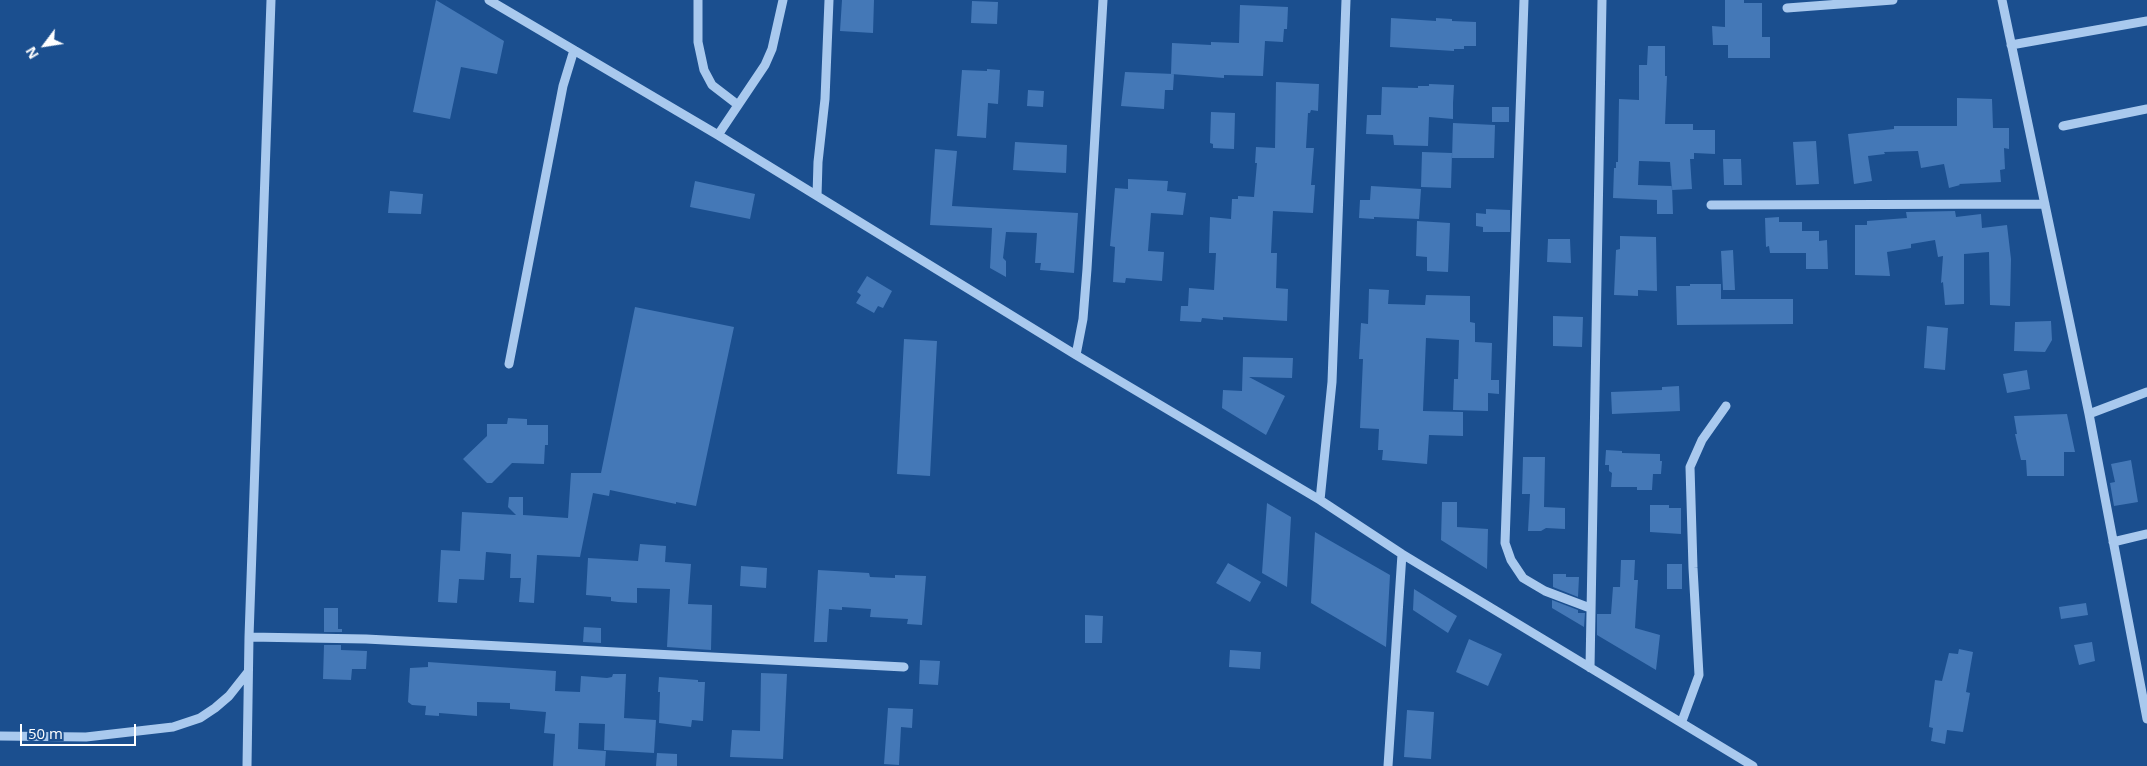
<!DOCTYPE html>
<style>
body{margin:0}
#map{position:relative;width:2147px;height:766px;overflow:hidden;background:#1b4f8f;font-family:"Open Sans",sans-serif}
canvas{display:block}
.north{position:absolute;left:20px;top:20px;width:50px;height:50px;-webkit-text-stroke:4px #1b4f8f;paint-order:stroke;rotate:239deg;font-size:14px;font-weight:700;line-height:20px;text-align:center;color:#fff}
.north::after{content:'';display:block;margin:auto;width:18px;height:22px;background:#fff;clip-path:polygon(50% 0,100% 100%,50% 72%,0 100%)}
.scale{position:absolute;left:20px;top:724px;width:116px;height:22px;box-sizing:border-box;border:2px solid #fff;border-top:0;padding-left:6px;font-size:15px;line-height:18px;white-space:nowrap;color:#fff;-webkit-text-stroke:4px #1b4f8f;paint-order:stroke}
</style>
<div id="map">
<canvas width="2147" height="766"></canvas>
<div class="north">N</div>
<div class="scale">50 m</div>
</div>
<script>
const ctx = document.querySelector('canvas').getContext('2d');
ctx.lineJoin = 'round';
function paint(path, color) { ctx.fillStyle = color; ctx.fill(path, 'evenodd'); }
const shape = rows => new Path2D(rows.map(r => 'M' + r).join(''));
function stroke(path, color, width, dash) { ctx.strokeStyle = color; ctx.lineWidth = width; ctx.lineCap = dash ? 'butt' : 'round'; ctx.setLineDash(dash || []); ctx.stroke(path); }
paint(shape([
 [436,0,504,41,497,74,461,67,450,119,413,112],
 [842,0,874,0,873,33,840,31],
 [1725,0,1744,0,1744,3,1762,3,1762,37,1770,37,1770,58,1728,58,1728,45,1713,45,1712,26,1725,27],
 [972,1,998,2,997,24,971,23],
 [1240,5,1288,7,1287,29,1284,29,1283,42,1265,41,1263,76,1224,75,1224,78,1171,74,1172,43,1211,45,1211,42,1239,43],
 [1391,18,1436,21,1436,18,1452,19,1452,21,1476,22,1476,46,1464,46,1464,49,1454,49,1454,51,1390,47],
 [1648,46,1665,46,1665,76,1667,76,1665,124,1693,124,1693,130,1715,130,1715,154,1694,153,1694,159,1690,159,1692,189,1672,190,1670,162,1639,161,1638,185,1672,186,1673,214,1657,214,1657,200,1613,198,1614,168,1616,168,1616,162,1618,162,1619,99,1639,100,1639,65,1647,65],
 [987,69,1000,70,998,104,988,103,986,138,957,136,962,70,987,71],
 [1125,72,1174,74,1173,90,1165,90,1164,109,1121,106],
 [1276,82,1319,84,1318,111,1311,110,1310,113,1308,113,1306,148,1314,148,1311,185,1315,185,1313,213,1273,211,1271,253,1277,253,1276,288,1288,289,1287,321,1223,317,1223,320,1202,318,1201,322,1180,321,1181,306,1188,306,1189,288,1214,290,1216,253,1209,253,1210,217,1231,219,1232,199,1238,199,1238,196,1254,197,1257,163,1255,163,1256,147,1275,148],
 [1429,84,1454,85,1453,103,1453,119,1429,117,1428,146,1394,145,1393,135,1366,134,1367,115,1381,115,1382,87,1418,88,1418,86,1429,86],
 [1028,90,1044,91,1043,107,1027,106],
 [1957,98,1992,99,1993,128,2009,128,2009,149,2004,148,2005,169,2000,170,2001,182,1959,184,1960,185,1949,188,1944,164,1921,168,1918,151,1884,152,1885,154,1868,156,1872,181,1854,184,1848,134,1894,129,1894,126,1957,126],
 [1492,107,1509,107,1509,122,1492,122],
 [1211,112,1235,113,1234,149,1213,148,1213,144,1210,143],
 [1453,123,1495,125,1494,158,1452,158],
 [1816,141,1819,184,1796,185,1793,142],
 [1015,142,1067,145,1066,173,1013,170],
 [935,149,957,151,952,206,1078,213,1074,273,1040,270,1041,263,1035,263,1037,233,1006,232,1003,258,1006,261,1006,277,990,268,992,228,930,225],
 [1422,152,1452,153,1451,188,1421,187],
 [1723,159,1741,159,1742,185,1724,185],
 [1128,179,1168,181,1167,191,1186,193,1183,215,1151,213,1148,251,1164,252,1162,281,1126,278,1125,283,1113,282,1115,247,1110,246,1115,188,1128,189],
 [695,181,755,194,750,219,690,207],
 [1371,186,1421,189,1419,219,1374,217,1374,219,1359,218,1360,200,1370,200],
 [390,191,423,194,421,214,388,213],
 [1486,209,1510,210,1510,232,1483,232,1483,227,1476,226,1476,213,1486,214],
 [1955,211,1956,217,1981,214,1982,228,2007,225,2011,259,2010,306,1990,305,1989,252,1964,254,1964,304,1945,305,1943,282,1941,283,1943,256,1938,257,1935,240,1911,244,1911,248,1887,252,1890,276,1855,275,1855,225,1867,225,1867,221,1907,218,1906,212],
 [1779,217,1779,222,1802,222,1802,231,1819,231,1819,241,1827,240,1828,269,1806,269,1806,253,1770,253,1769,246,1766,247,1765,218],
 [1417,221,1450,223,1448,272,1427,271,1427,257,1416,256],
 [1620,236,1656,237,1657,291,1638,290,1638,296,1614,295,1616,250,1620,249],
 [1548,239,1570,239,1571,263,1547,262],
 [1733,250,1735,290,1723,290,1721,251],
 [867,276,892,291,883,308,878,306,874,313,856,303,861,295,857,292],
 [1690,284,1721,284,1721,299,1793,299,1793,324,1677,325,1676,286,1690,286],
 [1369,289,1389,290,1388,304,1425,305,1426,295,1470,296,1470,322,1475,323,1475,342,1492,343,1491,380,1499,380,1499,394,1488,393,1488,411,1453,410,1454,379,1458,379,1459,340,1426,338,1423,411,1463,412,1463,436,1429,435,1427,464,1382,460,1383,450,1378,450,1379,429,1360,428,1363,359,1359,359,1361,323,1368,324],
 [635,307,734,327,696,506,676,502,676,504,610,490,609,496,593,493,580,557,537,555,534,603,519,602,521,578,510,578,511,554,486,552,484,580,459,579,457,603,438,602,441,550,460,551,462,512,516,515,508,507,509,497,523,497,523,515,568,518,571,473,601,473],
 [1553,316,1583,317,1582,347,1553,346],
 [2051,321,2052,340,2045,352,2014,351,2015,322],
 [1927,326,1948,328,1945,370,1924,368],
 [904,339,937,341,930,476,897,474],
 [1243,357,1293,358,1292,378,1249,377,1285,396,1266,435,1222,408,1223,390,1242,391],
 [2027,370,2030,389,2007,393,2003,374],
 [1679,386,1680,411,1612,414,1611,392,1662,390,1662,387],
 [2067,414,2075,452,2064,452,2064,476,2027,476,2026,460,2021,460,2017,443,2015,434,2017,434,2014,416],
 [508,418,527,419,527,425,548,425,548,445,545,445,544,464,512,463,492,483,487,483,463,459,487,436,487,424,507,424],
 [1606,450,1622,451,1622,453,1660,454,1660,461,1662,461,1661,474,1653,474,1652,490,1637,490,1637,487,1611,487,1612,473,1609,471,1609,465,1605,465],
 [1523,457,1545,457,1544,507,1565,508,1565,529,1546,528,1541,531,1528,531,1530,494,1522,494],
 [2131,460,2138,502,2114,506,2110,483,2115,482,2111,464],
 [1442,502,1457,502,1457,527,1488,529,1487,569,1441,540],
 [1267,503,1291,517,1287,587,1262,573],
 [1650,505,1669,505,1669,508,1681,508,1681,534,1650,532],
 [1315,532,1390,575,1386,647,1311,603],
 [640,544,666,546,665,562,691,564,688,604,712,605,711,650,667,647,670,589,637,588,637,603,618,602,611,601,611,597,586,595,588,558,638,561],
 [1621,560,1635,560,1634,580,1638,580,1635,628,1660,635,1656,670,1597,635,1597,614,1611,614,1613,587,1620,587],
 [1228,563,1261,582,1250,602,1216,583],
 [1667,564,1682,564,1682,589,1667,589],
 [741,566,767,568,766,588,740,586],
 [818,570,869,573,870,577,895,578,895,575,926,576,922,625,907,624,908,619,870,617,871,609,842,607,842,610,829,609,827,642,814,642],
 [1553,574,1566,574,1566,577,1579,577,1578,597,1553,587],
 [1414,589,1457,616,1448,633,1413,610],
 [1552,600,1578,610,1578,613,1585,613,1584,627,1552,608],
 [2086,603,2088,615,2061,619,2059,607],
 [324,608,338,608,338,629,342,629,342,632,324,632],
 [1085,615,1103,616,1102,643,1085,643],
 [584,627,601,628,601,643,583,642],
 [1469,639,1502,654,1488,686,1456,672],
 [2092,642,2095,661,2079,665,2074,645],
 [324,645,341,645,341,650,367,651,366,669,352,669,351,680,323,679],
 [1959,649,1973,652,1966,692,1970,693,1963,732,1947,730,1945,744,1931,741,1933,728,1929,727,1935,680,1942,681,1949,653,1958,654],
 [1230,650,1261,652,1260,669,1229,667],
 [920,660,940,661,938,685,919,684],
 [428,662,556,671,555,691,580,692,581,676,607,678,612,677,613,674,626,674,624,718,656,720,654,753,604,750,605,724,579,723,578,749,606,751,605,766,553,766,555,734,544,733,546,712,510,709,510,703,477,702,477,716,439,713,439,716,425,715,426,706,412,705,408,702,410,668,428,667],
 [761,673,787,674,783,759,730,757,732,730,760,731],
 [659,677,698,680,698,682,705,682,703,721,692,720,691,727,659,723,660,692,658,692],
 [888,708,913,709,912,728,901,727,899,765,884,764],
 [1407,710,1434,712,1431,759,1404,757],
 [657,753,677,754,677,766,656,766]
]), '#4478b7');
stroke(shape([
 [489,0,718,135,1076,355,1320,500,1402,554,1753,766],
 [698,0,698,42,704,70,712,85,738,105],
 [1524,0,1505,543,1511,560,1523,578,1545,591,1590,608],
 [2002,0,2089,414,2147,719],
 [1787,8,1893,0],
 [2011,45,2147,21],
 [2063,126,2147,109],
 [718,135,765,65,772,49,783,0],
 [817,196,818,162,825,99,829,0],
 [1711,205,2045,204],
 [1076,355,1083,319,1087,269,1103,0],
 [509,364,563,86,574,50],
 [2089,414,2147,392],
 [1320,500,1332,382,1346,0],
 [2113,542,2147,534],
 [249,637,366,639,904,667],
 [1590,668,1602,0],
 [1682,721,1699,675,1693,568,1690,467,1702,440,1726,406],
 [0,736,86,737,173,727,200,718,215,708,229,696,248,672],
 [247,766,249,637,271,0],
 [1388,766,1402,554]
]), '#a9c9ee', 9);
</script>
